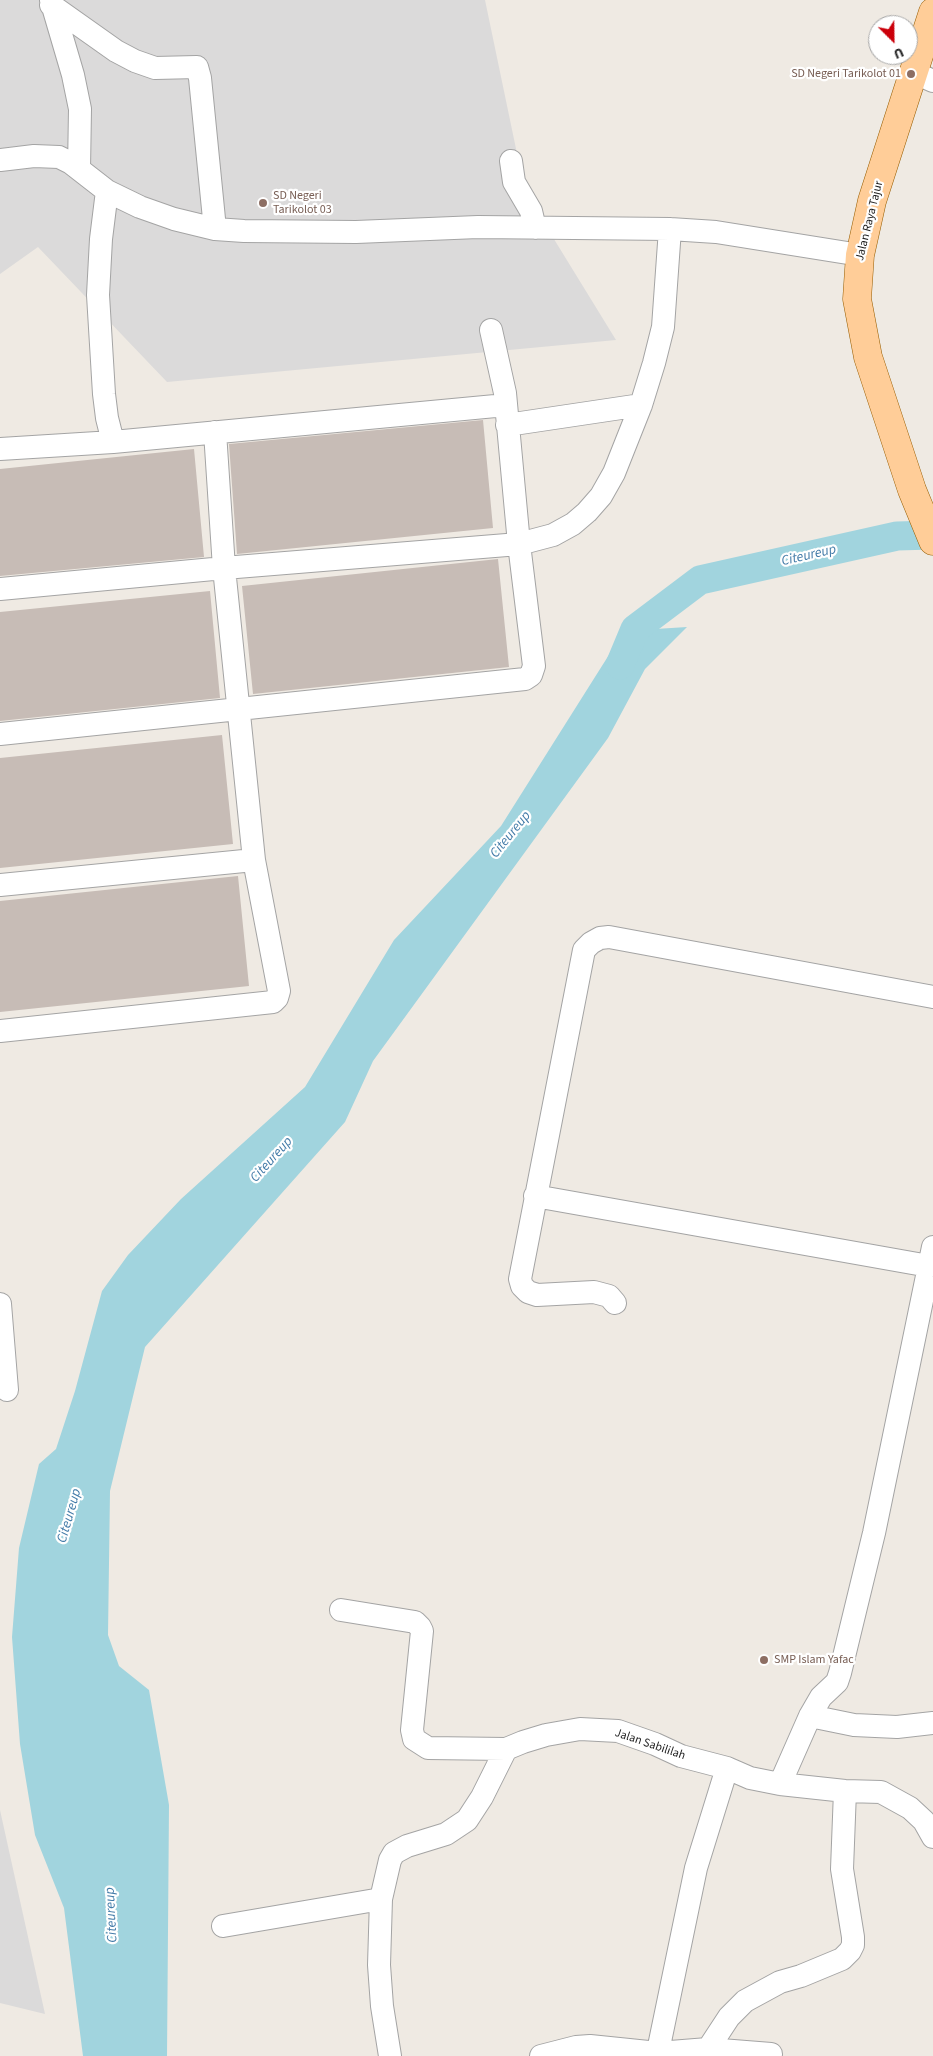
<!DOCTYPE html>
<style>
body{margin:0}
#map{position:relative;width:933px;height:2056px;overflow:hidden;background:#efeae3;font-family:"Source Sans 3",sans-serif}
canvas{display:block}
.north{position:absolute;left:868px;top:15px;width:50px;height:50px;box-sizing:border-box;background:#fff;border:1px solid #a5a5a5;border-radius:50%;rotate:157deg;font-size:14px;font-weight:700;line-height:20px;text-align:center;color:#1d1d1d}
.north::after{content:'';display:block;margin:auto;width:18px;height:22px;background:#cb000a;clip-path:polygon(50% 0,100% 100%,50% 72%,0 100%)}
</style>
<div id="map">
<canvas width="933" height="2056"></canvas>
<div class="north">U</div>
</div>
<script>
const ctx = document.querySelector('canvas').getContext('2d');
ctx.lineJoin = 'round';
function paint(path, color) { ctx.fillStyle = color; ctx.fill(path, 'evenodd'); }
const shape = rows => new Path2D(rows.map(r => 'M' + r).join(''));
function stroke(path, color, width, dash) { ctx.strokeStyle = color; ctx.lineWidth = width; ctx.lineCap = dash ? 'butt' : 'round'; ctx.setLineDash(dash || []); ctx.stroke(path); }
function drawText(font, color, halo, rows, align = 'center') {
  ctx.font = font + ' "Source Sans 3",sans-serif'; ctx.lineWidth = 4.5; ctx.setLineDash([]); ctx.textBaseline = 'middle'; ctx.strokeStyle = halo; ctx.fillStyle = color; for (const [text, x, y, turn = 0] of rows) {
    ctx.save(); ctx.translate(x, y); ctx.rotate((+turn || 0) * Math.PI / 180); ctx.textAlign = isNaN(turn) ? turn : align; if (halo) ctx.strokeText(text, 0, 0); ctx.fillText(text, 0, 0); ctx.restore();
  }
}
paint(shape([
 [0,0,485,0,525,192,616,340,167,382,38,247,0,274],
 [0,1810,45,2014,0,2003]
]), '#dbdada');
paint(shape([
 [687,627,645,669,608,738,373,1061,345,1122,145,1347,110,1491,108,1635,119,1666,149,1690,169,1805,167,2056,83,2056,64,1908,35,1835,20,1744,12,1637,19,1548,39,1464,56,1449,75,1391,102,1291,128,1255,181,1199,305,1087,394,940,501,826,624,631]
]), '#a1d4de');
stroke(shape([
 [620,665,635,629,700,580,897,536,933,535]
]), '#a1d4de', 29);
paint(shape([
 [483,420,493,528,237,554,229,444],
 [194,449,204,557,0,576,0,469],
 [498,559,509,667,253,694,242,586],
 [210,591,220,698,0,721,0,612],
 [222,735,233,844,0,868,0,758],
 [238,876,249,986,0,1012,0,901]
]), '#c7bcb6');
const minor = shape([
 [51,0,73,75,80,109,79,169],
 [51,5,116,51,135,61,155,68,197,67,200,78,215,229],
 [915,73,933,81],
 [0,160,34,156,59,157,71,163,107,191,140,207,174,219,215,229,244,231,356,232,478,227,670,229,716,232,860,255],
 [511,161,514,182,531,211,535,228],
 [107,191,101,239,98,295,104,394,107,418,113,442],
 [507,425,641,405],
 [0,449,113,442,506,405],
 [0,589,224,568,519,544,553,535,573,524,587,512,601,496,614,473,641,405,654,363,663,327,670,229],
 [0,734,525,679,531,675,534,666,519,544,505,393,491,330],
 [0,885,254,860,224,568,215,432],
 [0,1031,273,1002,277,998,279,991,254,860],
 [535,1196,929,1266],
 [615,1303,609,1296,594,1292,537,1295,528,1292,522,1286,520,1279,584,950,591,943,600,938,609,937,933,997],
 [0,1304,7,1390],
 [341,1610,415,1622,420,1627,422,1631,412,1730,414,1739,428,1748,506,1749],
 [810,1716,854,1725,897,1727,933,1723],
 [780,1784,810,1716,821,1697,837,1682,840,1673,874,1533,933,1247],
 [223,1926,381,1899],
 [708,2049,729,2017,745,2001,780,1982,801,1976,842,1959,850,1951,853,1945,853,1937,842,1869,845,1791],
 [390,2056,382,2006,379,1965,381,1899,390,1860,394,1853,407,1846,446,1834,467,1820,482,1797,506,1749,523,1742,546,1735,580,1729,618,1731,655,1744,681,1756,727,1768,750,1778,780,1784,845,1791,881,1792,910,1808,924,1821,933,1837],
 [541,2056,576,2047,590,2046,658,2053,708,2049,771,2054],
 [657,2056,696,1868,727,1768]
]);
const major = shape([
 [933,12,872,201,860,255,857,299,868,357,912,490,933,541]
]);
stroke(minor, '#a4a4a4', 24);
stroke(major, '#975d00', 29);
stroke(minor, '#fff', 22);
stroke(major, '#ffcd98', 28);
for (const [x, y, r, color] of [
 [911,74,5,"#8d6e63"],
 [263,203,5,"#8d6e63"],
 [764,1660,5,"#8d6e63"]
]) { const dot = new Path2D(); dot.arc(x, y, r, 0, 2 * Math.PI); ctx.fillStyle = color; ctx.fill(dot); stroke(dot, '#fff', 2); }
drawText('12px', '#785e54', '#fff', [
 ["SD Negeri Tarikolot 01",901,74,"right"],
 ["SD Negeri",273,196],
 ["Tarikolot 03",273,210],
 ["SMP Islam Yafac",774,1660]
], 'left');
drawText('12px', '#1d1d1d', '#fff', [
 ["Jalan Raya Tajur",870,221,-76],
 ["Jalan Sabililah",650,1745,19]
]);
drawText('italic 14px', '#437ba8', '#fff', [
 ["Citeureup",809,556,-13],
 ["Citeureup",511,835,-51],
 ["Citeureup",272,1160,-48],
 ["Citeureup",70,1516,-74],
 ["Citeureup",112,1915,-93]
]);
</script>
